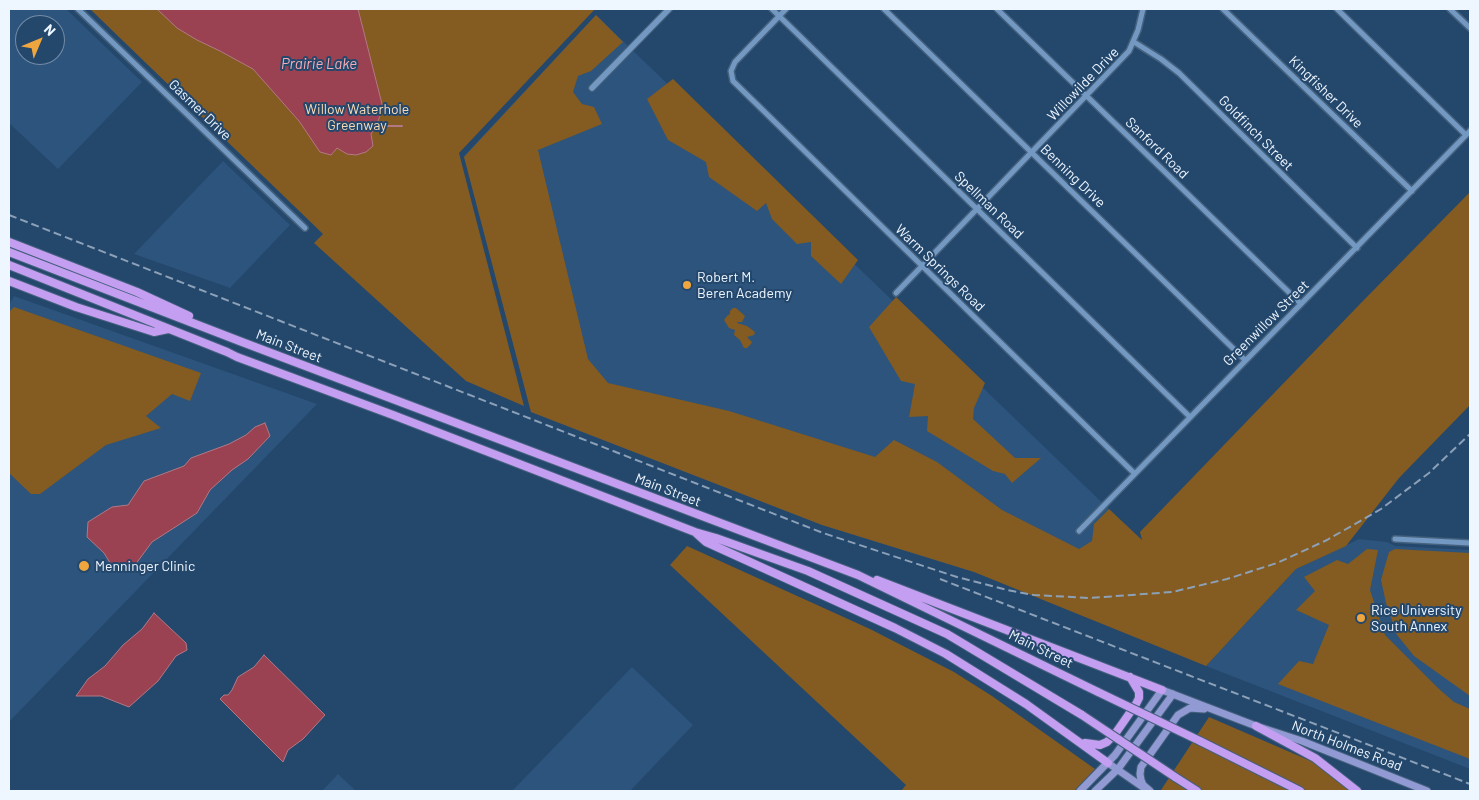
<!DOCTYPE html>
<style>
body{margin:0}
#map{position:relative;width:1479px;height:800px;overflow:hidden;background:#24476c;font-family:Barlow,sans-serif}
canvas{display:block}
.frame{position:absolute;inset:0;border:10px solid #eef6ff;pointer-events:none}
.north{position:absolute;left:15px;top:15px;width:50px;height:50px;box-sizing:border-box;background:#24476c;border:1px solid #758da7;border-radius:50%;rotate:45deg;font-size:14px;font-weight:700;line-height:20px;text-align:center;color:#eef6ff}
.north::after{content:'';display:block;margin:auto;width:18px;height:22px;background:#f0a63e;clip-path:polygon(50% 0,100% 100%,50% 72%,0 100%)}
</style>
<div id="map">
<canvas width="1479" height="800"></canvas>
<div class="frame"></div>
<div class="north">N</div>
</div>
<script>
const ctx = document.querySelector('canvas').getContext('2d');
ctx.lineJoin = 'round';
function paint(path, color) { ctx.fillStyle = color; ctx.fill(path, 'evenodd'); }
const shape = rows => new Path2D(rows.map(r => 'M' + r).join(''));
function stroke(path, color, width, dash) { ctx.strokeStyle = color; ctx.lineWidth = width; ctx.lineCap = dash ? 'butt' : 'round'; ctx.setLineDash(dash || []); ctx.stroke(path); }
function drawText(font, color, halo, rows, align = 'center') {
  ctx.font = font + ' Barlow,sans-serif'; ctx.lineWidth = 4; ctx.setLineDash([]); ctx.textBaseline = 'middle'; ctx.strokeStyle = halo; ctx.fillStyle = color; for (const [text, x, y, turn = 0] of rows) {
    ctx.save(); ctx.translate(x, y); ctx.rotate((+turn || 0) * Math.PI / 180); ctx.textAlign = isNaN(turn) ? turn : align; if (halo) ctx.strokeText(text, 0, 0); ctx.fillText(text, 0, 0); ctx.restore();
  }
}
paint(shape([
 [9,9,66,9,142,82,58,169,9,123],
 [25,25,55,25,55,55,25,55],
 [596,15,1142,541,974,572,822,525,531,412,464,156],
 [223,161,290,225,230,288,134,254],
 [14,296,317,404,9,722,9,305],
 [1359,539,1387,542,1395,546,1470,550,1470,769,1206,666,1296,569],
 [632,667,693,725,630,791,512,791],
 [338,774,356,791,322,791]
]), '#2c547c');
paint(shape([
 [90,9,595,9,459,153,524,406,466,381,314,243,323,234],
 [596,15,623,42,591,71,578,76,573,92,582,104,594,107,602,124,538,150,588,359,608,383,729,411,875,457,894,440,937,462,1002,510,1079,549,1092,541,1094,524,1109,509,1142,540,1140,532,1359,305,1470,192,1470,405,1399,478,1346,546,1296,569,1206,666,974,572,822,525,531,412,464,157],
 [673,79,858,260,841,284,811,256,811,242,797,244,772,219,766,203,757,211,709,177,706,162,668,140,647,99],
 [896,297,985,383,974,408,973,419,1015,458,1041,458,1012,483,1005,474,993,471,927,431,928,416,909,417,915,384,901,381,869,327],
 [14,307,201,373,190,401,172,394,146,416,161,428,106,445,40,494,31,494,9,473,9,312],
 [733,308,736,308,745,316,742,322,738,322,737,323,747,326,755,332,754,335,747,337,752,342,751,344,747,348,744,348,740,340,734,335,735,330,729,328,724,320,727,316,730,314,730,311],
 [687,546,870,629,954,672,992,696,1095,769,1074,791,901,791,906,785,670,565],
 [1367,549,1378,550,1370,590,1385,635,1439,689,1454,702,1470,709,1470,759,1278,684,1299,661,1313,664,1329,625,1296,610,1315,591,1304,577,1337,560,1348,564],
 [1395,549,1470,553,1470,696,1414,656,1397,635,1386,603,1381,580,1389,552],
 [1209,717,1313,762,1361,791,1163,791,1161,790]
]), '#845b21');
const water = shape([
 [157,9,358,9,383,108,376,126,371,134,373,146,366,152,356,155,347,154,337,148,331,155,320,152,299,121,253,69,220,51,197,40,177,28,157,9],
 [265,423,270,436,248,459,232,470,210,490,197,513,152,542,135,565,112,566,104,553,87,537,88,522,112,507,128,505,144,481,184,466,191,458,229,444,246,435,255,427,265,423],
 [154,613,186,643,187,650,176,656,158,681,129,707,101,696,76,696,88,679,105,666,123,645,142,629,154,613],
 [264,655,325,715,303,739,288,750,283,762,220,699,224,695,228,695,232,690,238,677,254,667,264,655]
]);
paint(water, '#9a4251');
stroke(water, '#b37885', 1);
stroke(shape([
 [374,126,402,126]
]), '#b37885', 2);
const minor = shape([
 [78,9,305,228],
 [772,9,1190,417],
 [786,9,735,62,731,71,733,81,1134,473],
 [884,9,1245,360],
 [997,9,1301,304],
 [1223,9,1412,191],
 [1337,9,1466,135],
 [1450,9,1470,28],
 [1134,42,1161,59,1179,73,1357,248],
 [896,293,1129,51,1138,30,1143,9],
 [1079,531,1470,131],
 [1395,539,1470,543]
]);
const tertiary = shape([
 [592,88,669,9]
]);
const secondary = shape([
 [1108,763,1144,788],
 [1080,791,1115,755,1162,690,1256,726,1302,741,1427,791],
 [1095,791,1118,769,1173,694],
 [1150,791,1143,785,1141,780,1140,774,1141,767,1178,715,1190,708,1204,709]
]);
const trunk = shape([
 [9,242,137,292,189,316],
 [9,252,242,342,858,575,1098,692],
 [9,265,227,352,237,357,393,415,695,532,716,538,808,571,947,634,1082,715],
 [9,281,76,307,154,332,168,329],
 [696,533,706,542,895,628,946,654,1026,704,1108,763],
 [877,580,1162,690],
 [1256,726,1315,758,1357,791],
 [1200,741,1300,791],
 [1085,743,1100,745,1107,742,1115,734,1136,704,1139,698,1139,692,1130,677],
 [1175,777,1197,791]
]);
stroke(minor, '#44617d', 8);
stroke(tertiary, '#44617d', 8);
stroke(secondary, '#44617d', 9);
stroke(trunk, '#44617d', 10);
stroke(minor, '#7398c2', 5);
stroke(tertiary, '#7398c2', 5.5);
stroke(secondary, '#929ad4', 7);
stroke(trunk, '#c49ef1', 8);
stroke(shape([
 [9,215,823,533,957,577,1007,590,1034,595,1090,598,1172,592,1227,579,1277,563,1327,540,1381,509,1429,473,1470,434],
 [940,579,1470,784]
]), '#8ca1b8', 2, [8, 4]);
const trunkBridge = shape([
 [1098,692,1200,741],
 [1082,715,1175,777]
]);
stroke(trunkBridge, '#44617d', 10, []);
stroke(trunkBridge, '#c49ef1', 8);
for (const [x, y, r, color] of [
 [687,285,5,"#f0a63e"],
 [84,566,6,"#f0a63e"],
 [1361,618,5,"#f0a63e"]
]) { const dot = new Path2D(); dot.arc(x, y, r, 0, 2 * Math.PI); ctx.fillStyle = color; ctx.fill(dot); stroke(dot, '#24476c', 2); }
drawText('14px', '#eef6ff', '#24476c', [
 ["Willowilde Drive",1083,84,-46],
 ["Kingfisher Drive",1326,92,44],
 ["Gasmer Drive",200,110,44],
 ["Goldfinch Street",1256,133,45],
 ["Sanford Road",1157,148,44],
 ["Benning Drive",1073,176,44],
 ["Spellman Road",989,205,44],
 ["Warm Springs Road",940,268,44],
 ["Greenwillow Street",1266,323,-45],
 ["Main Street",289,346,21],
 ["Main Street",668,490,21],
 ["Main Street",1041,649,26],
 ["North Holmes Road",1347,746,21]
]);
drawText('14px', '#f9dab5', '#24476c', [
 ["Willow Waterhole",357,109],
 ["Greenway",357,125]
]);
drawText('14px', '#eef6ff', '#24476c', [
 ["Robert M.",697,277],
 ["Beren Academy",697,293],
 ["Menninger Clinic",95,566],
 ["Rice University",1371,610],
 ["South Annex",1371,626]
], 'left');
drawText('italic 15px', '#f8acb5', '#24476c', [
 ["Prairie Lake",319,64]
]);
</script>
